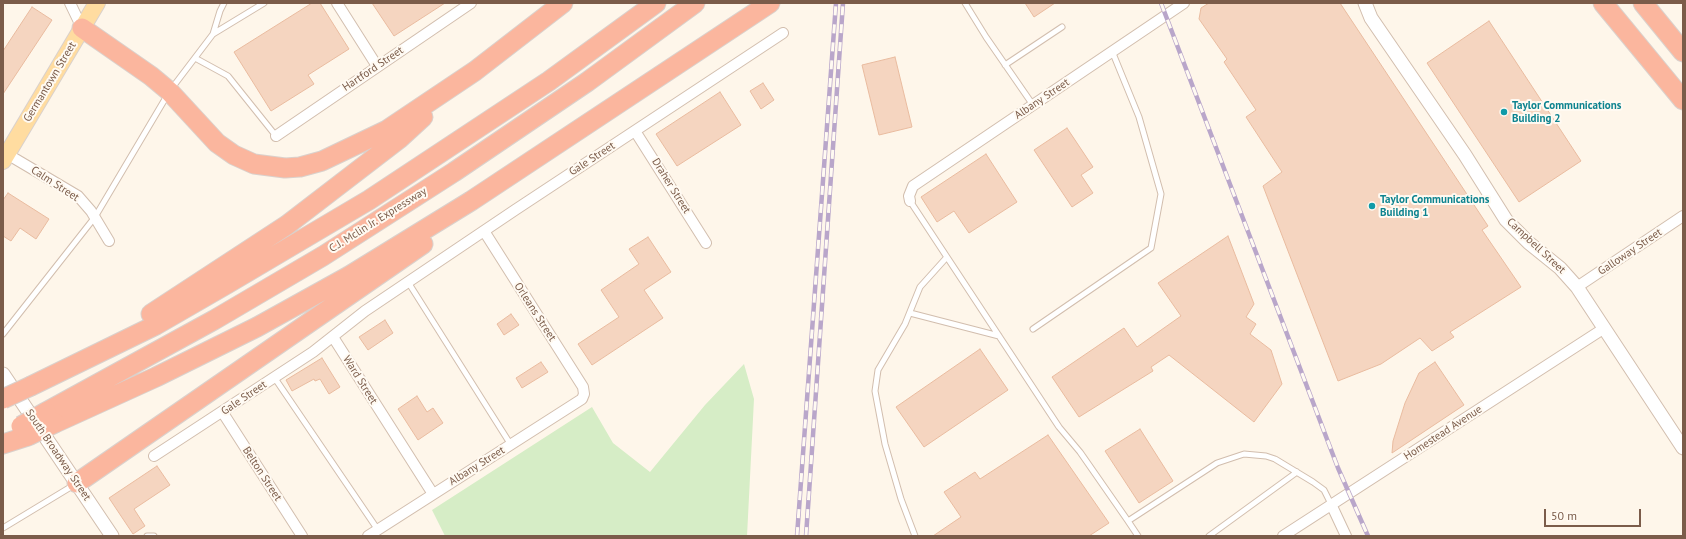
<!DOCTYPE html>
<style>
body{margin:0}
#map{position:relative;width:1686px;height:539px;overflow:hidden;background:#fef6ea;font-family:"PT Sans",sans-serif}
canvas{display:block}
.frame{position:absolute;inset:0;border:4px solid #7b5c4a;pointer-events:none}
.scale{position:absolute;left:1544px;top:509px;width:97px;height:18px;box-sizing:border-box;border:2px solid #7b5c4a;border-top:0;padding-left:5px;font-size:12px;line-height:14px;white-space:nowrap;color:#7b5c4a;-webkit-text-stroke:3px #fffaf2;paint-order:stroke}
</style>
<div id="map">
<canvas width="1686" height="539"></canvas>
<div class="frame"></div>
<div class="scale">50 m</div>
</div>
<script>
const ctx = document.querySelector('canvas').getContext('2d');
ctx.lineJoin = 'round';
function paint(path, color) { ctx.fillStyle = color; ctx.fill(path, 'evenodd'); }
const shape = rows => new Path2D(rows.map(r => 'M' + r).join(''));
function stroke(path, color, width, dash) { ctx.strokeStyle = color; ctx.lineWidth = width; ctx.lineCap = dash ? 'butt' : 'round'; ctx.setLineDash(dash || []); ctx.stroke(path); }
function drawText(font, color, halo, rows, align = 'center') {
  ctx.font = font + ' "PT Sans",sans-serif'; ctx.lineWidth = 4; ctx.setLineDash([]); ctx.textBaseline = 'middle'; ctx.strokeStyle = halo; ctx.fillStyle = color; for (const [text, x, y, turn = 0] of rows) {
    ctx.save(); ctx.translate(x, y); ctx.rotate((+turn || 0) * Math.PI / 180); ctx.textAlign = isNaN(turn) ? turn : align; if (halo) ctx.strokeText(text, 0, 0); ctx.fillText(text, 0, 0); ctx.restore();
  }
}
paint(shape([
 [744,364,754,399,747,536,445,536,432,510,592,407,613,443,650,472,705,405]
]), '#d6edc6');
const building = shape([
 [312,3,320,3,349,49,308,75,314,84,271,111,234,52,312,3],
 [372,3,445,3,394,36,372,3],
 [1025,3,1055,3,1034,17,1025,3],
 [1209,3,1340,3,1488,226,1482,230,1521,287,1450,332,1454,337,1432,351,1420,338,1381,364,1338,381,1263,186,1282,172,1246,117,1256,110,1224,62,1227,59,1199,19,1201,8,1209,3],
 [32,7,52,20,3,94,3,51,32,7],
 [1489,21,1581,161,1519,202,1427,63,1489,21],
 [895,57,912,127,879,135,862,65,895,57],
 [763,83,774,100,761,109,750,91,763,83],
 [720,92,741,125,677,166,656,134,720,92],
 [1067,128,1093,167,1081,175,1093,193,1072,207,1034,150,1067,128],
 [986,154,1017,202,969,233,954,211,937,222,921,197,986,154],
 [8,193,49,219,36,239,20,228,11,241,3,236,3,200,8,193],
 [1228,236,1254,304,1246,317,1256,324,1250,334,1271,350,1282,384,1254,422,1169,355,1151,367,1153,371,1079,417,1052,377,1124,328,1137,347,1181,316,1158,283,1228,236],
 [648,237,671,272,644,290,663,318,592,365,578,344,619,317,601,290,639,264,629,249,648,237],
 [511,314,519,325,504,335,497,324,511,314],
 [385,320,393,333,368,350,359,337,385,320],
 [980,349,1008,390,924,447,896,407,980,349],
 [322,358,340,387,329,394,320,379,315,381,314,379,292,391,286,380,322,358],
 [541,362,548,372,522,388,516,378,541,362],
 [1435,362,1464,405,1392,453,1393,441,1405,403,1419,373,1435,362],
 [417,396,427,412,433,408,443,423,418,440,398,409,417,396],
 [1140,429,1173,481,1139,503,1105,451,1140,429],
 [1048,435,1109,523,1089,536,933,536,961,517,944,492,975,472,980,479,1048,435],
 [157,466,170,485,134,509,145,526,133,534,109,498,157,466]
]);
paint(building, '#f5d5c0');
stroke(building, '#e9bb9f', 1);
const service = shape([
 [965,3,986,37,1033,105],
 [213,34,220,11,224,3],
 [195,58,228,76,276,136],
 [1005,65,1062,27],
 [172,88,213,34,264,3],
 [910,201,1059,427,1080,452,1128,521,1217,463,1244,454,1266,456,1275,459,1313,482,1324,490,1331,504],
 [408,282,511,445],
 [910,313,999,336],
 [1033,329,1151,248,1161,194,1139,117,1112,51],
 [3,334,95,217,168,94],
 [274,377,378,530],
 [1128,521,1138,536],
 [3,528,74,485],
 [147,536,154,536],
 [915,536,901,499,885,444,875,391,878,370,905,324,920,287,947,257],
 [1209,536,1297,472]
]);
const minor = shape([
 [70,3,82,28],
 [337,3,377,66],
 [635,131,706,243],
 [276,136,471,3],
 [7,154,78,196,91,211,109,241],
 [910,201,909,196,913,186,1184,3],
 [1577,287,1683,216],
 [333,337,433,494],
 [223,413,302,536],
 [154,456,313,352,365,311,515,210,783,33],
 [1331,504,1346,536],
 [368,536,582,399,584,394,583,387,484,231],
 [1283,536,1603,329]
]);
const tertiary = shape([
 [1365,3,1371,18,1465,155,1506,220,1529,243,1560,268,1577,287,1683,448],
 [3,374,112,536]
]);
const primary = shape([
 [3,161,97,3]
]);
const motorway = shape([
 [1603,3,1683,100],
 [1643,3,1683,52],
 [82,28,151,76,169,91,217,143,234,155,254,164,285,168,300,167,322,161,387,130,475,71,563,3],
 [151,314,287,225,399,139,423,117],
 [31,386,156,325,227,284,369,200,549,81,656,3],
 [46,412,214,320,323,256,454,172,587,82,695,3],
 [55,423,156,377,257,327,349,276,471,201,770,3],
 [3,444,28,436],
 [77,483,423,244]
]);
stroke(service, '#d2beae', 7);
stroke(minor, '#d2beae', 12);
stroke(tertiary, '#d2beae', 15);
stroke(primary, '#dad1cc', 18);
stroke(motorway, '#dad1cc', 21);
stroke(service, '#fff', 5);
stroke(minor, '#fff', 10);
stroke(tertiary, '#fff', 13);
stroke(primary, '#ffdca0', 16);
stroke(motorway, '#fbb69e', 19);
const rail = shape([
 [1161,3,1338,468,1368,536],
 [797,536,836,3],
 [806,536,843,3]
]);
stroke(rail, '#b9a6ca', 4.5);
stroke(rail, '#fffaf2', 3, [9]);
const motorwayBridge = shape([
 [3,399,31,386],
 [21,426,46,412],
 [28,436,55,423]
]);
stroke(motorwayBridge, '#dad1cc', 21, []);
stroke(motorwayBridge, '#fbb69e', 19);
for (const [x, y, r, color] of [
 [1504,112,4,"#0f9aa8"],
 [1372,206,4,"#0f9aa8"]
]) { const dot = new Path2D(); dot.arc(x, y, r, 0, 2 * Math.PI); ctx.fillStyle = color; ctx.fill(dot); stroke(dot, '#fffaf2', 1.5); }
drawText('11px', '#7b5c4a', '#fffaf2', [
 ["Hartford Street",373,69,-34],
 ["Germantown Street",50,82,-59],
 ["Albany Street",1042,99,-34],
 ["Gale Street",592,159,-33],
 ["Calm Street",55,184,33],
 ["Draher Street",671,186,58],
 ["C.J. Mclin Jr. Expressway",378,220,-32],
 ["Campbell Street",1536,246,43],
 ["Galloway Street",1630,252,-34],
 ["Orleans Street",535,312,57],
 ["Ward Street",360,380,58],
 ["Gale Street",244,398,-34],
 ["Homestead Avenue",1443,433,-33],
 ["South Broadway Street",58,455,56],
 ["Albany Street",477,466,-32],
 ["Belton Street",262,474,57]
]);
drawText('bold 11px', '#0d838f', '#fffaf2', [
 ["Taylor Communications",1512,106],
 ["Building 2",1512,119],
 ["Taylor Communications",1380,200],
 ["Building 1",1380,213]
], 'left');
</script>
